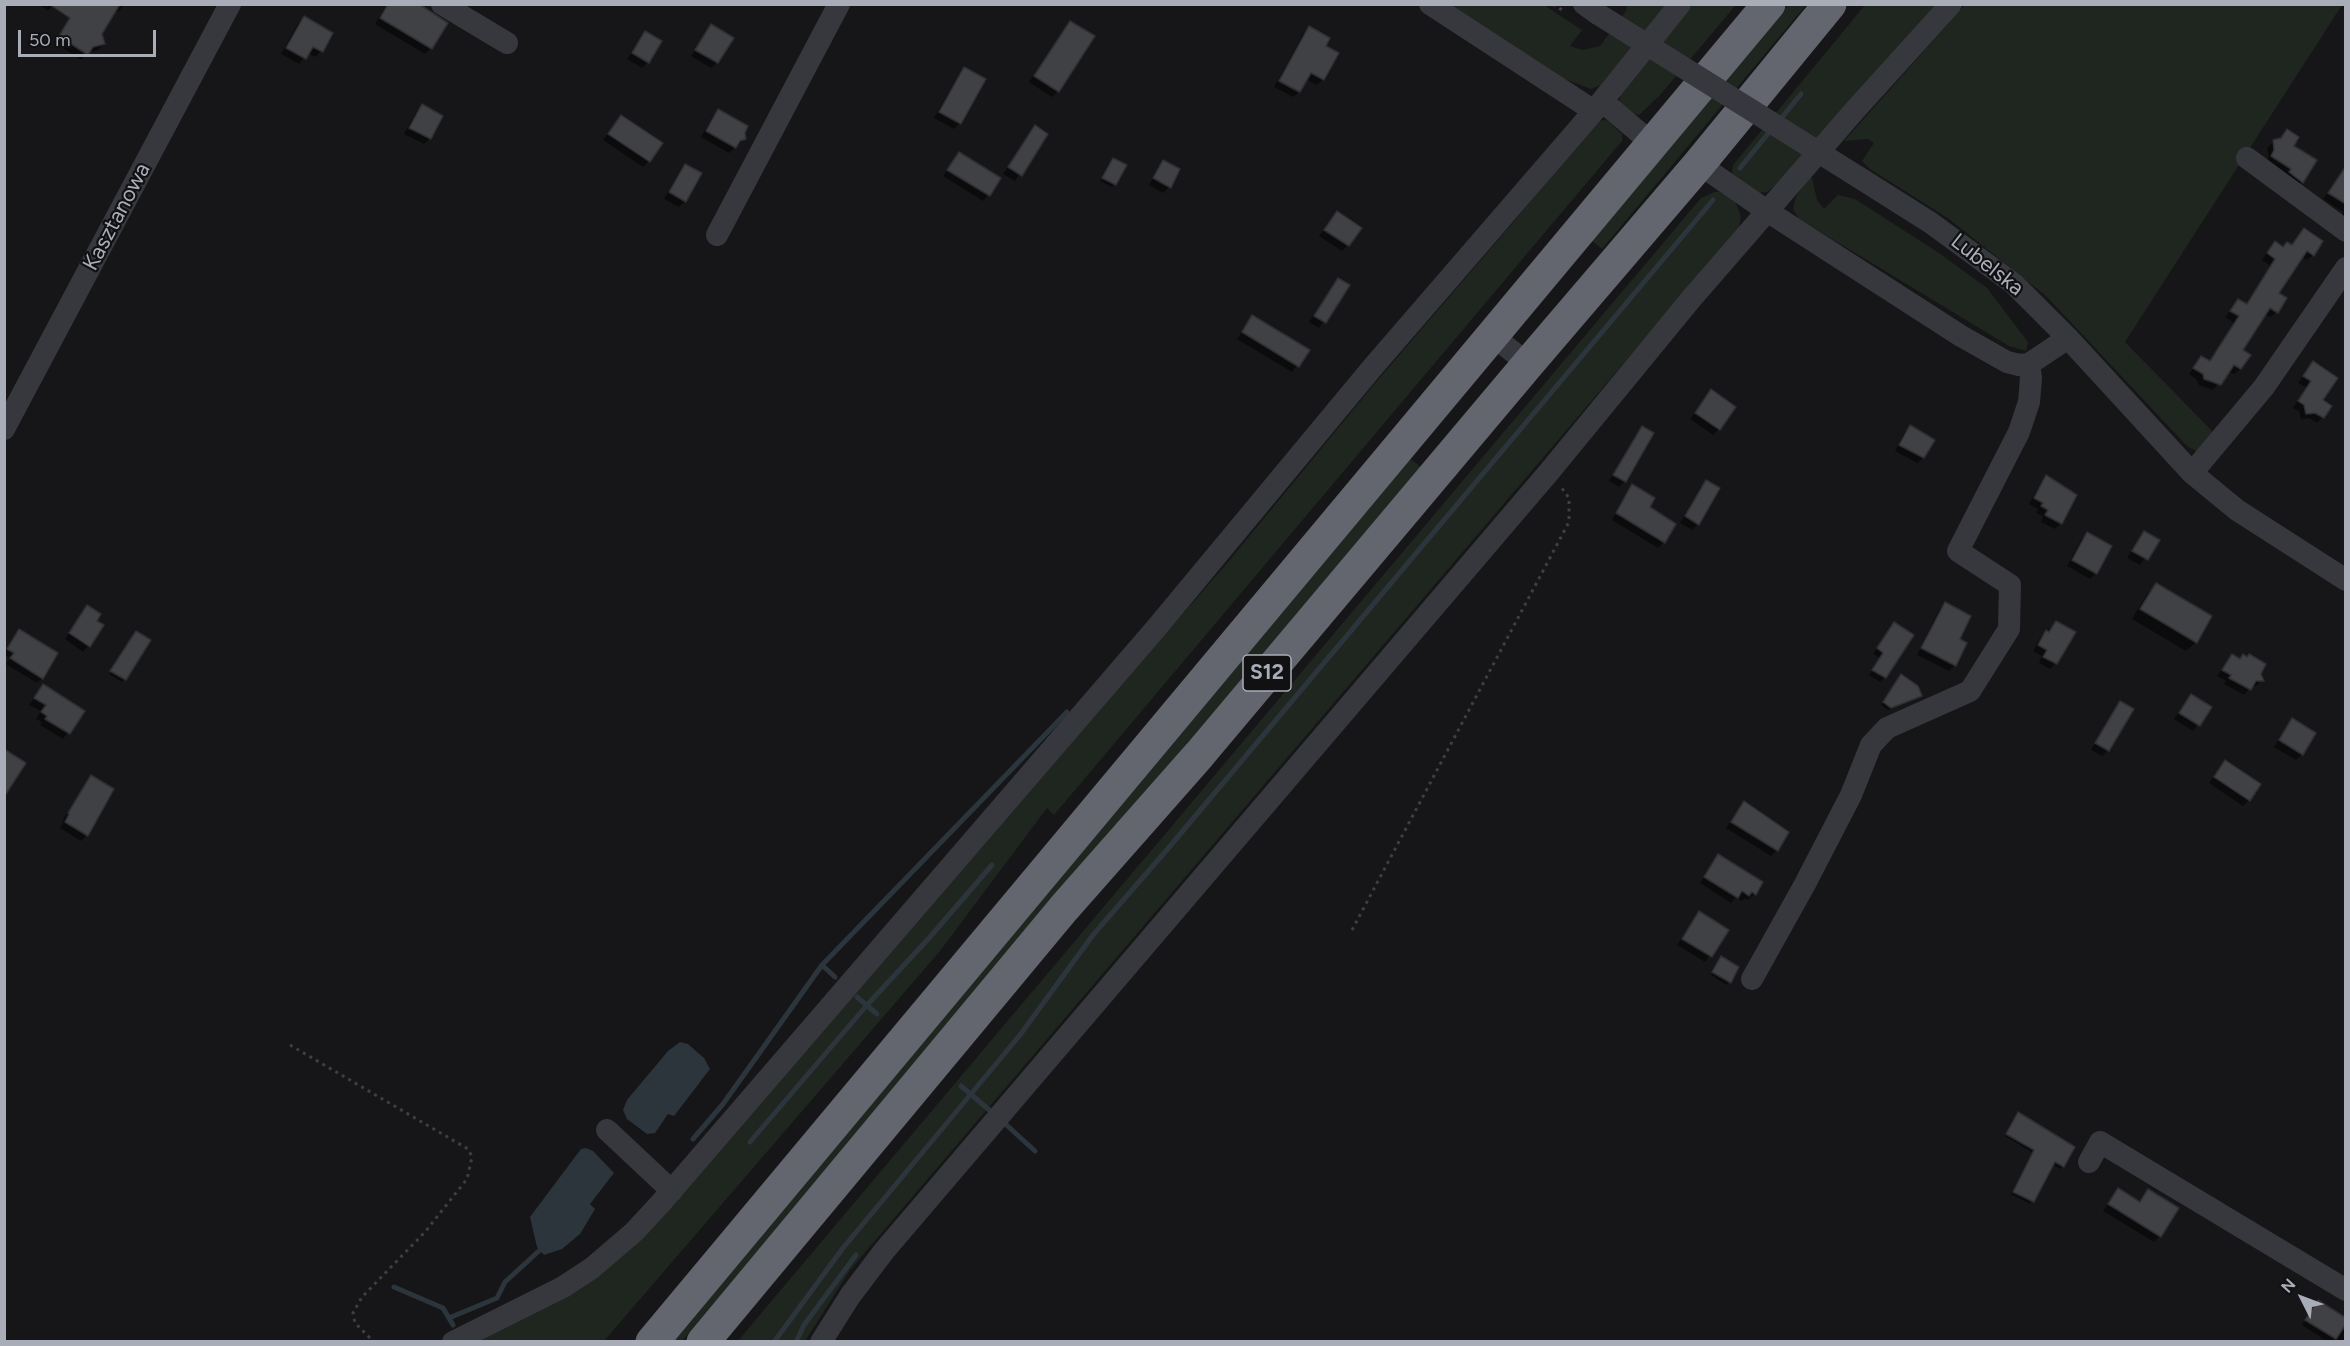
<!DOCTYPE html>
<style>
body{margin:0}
#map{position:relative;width:2350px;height:1346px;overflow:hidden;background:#161618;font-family:Figtree,sans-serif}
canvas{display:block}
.frame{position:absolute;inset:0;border:6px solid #a8adb8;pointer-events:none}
.north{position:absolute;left:2272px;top:1268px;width:60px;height:60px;-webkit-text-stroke:4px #111113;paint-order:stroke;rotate:312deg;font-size:16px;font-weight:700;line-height:24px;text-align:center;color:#a8adb8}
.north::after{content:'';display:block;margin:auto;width:21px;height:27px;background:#a8adb8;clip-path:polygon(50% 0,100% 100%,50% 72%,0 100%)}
.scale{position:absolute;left:18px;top:30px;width:138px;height:27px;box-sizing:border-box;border:3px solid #a8adb8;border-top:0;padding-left:8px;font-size:18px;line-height:21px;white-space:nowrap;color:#a8adb8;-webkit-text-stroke:4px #111113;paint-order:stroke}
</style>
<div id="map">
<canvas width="2350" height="1346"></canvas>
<div class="frame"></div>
<div class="north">N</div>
<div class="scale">50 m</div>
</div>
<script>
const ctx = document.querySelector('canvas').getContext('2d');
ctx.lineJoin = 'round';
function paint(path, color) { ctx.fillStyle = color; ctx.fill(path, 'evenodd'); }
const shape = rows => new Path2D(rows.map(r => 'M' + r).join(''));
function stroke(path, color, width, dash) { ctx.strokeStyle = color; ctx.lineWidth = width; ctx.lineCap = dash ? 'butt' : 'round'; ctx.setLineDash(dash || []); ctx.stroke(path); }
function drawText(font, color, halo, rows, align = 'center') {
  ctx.font = font + ' Figtree,sans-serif'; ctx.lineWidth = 4.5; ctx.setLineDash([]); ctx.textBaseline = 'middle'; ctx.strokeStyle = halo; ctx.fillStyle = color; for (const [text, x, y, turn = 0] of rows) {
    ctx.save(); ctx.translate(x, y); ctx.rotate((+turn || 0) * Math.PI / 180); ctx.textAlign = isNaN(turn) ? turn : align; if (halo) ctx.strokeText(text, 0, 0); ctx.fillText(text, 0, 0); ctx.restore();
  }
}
paint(shape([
 [1451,5,1544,5,1582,30,1570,46,1583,50,1600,46,1626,11,1627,5,1667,5,1601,85,1591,89,1562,78],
 [1693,5,1736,5,1660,95,1639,115,1626,111,1619,101,1623,87],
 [1788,5,1806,5,1602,249,1591,240],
 [1865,5,1938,5,1777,184,1767,192,1758,193,1732,174,1733,165],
 [1965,5,2342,5,2125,342,2217,436,2197,451,2188,447,2046,296,1949,219,1870,169,1862,161,1874,143,1868,139,1844,141],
 [1607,120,1622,134,1622,141,1054,815,1047,808,940,951,604,1341,477,1342,568,1294,858,986,1228,562,1376,382,1517,218,1597,121],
 [1808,177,1812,178,1817,200,1824,209,1838,195,1855,199,1939,253,1987,288,2028,342,2026,351,2009,346,1799,219,1793,209,1796,197],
 [1723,191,1734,199,1741,216,1739,228,850,1270,805,1341,737,1342,1701,198,1714,192],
 [1408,457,1421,467,682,1341,661,1342]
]), '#1e261f');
paint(shape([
 [680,1042,688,1044,704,1058,710,1069,674,1116,668,1114,655,1133,647,1134,627,1119,623,1110,627,1100,668,1051],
 [586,1148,593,1151,614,1173,590,1204,595,1209,580,1234,562,1249,544,1255,537,1247,530,1217,581,1149]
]), '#2c353c');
paint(shape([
 [38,4,54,4,48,11],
 [90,4,125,4,118,12,115,10,100,33,104,44,98,50,88,52,81,60,54,42,72,14],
 [387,4,415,4,431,48,425,54,375,24],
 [304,17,331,33,321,51,315,57,308,53,299,64,281,54,298,23],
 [1071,23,1058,91,1052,97,1029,82],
 [711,26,717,62,711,68,691,56],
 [1309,28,1324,46,1323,79,1317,85,1306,79,1299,90,1279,79,1303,34],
 [646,33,648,62,642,68,627,59],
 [965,69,960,123,954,129,934,118,959,75],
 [1277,81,1298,93,1293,97,1274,87],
 [422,106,441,117,430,138,424,144,404,134,416,112],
 [718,111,743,133,745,139,729,153,701,137,713,117],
 [621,117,649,161,643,167,603,140],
 [1035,127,1046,134,1015,181,1003,174],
 [2287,131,2302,182,2296,188,2266,163,2269,157,2267,148,2273,142,2279,141],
 [959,154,988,195,983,201,943,176],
 [1113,159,1125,166,1112,187,1100,181],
 [1164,162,1169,187,1163,193,1149,185,1158,168],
 [686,165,685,201,679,207,664,199,680,171],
 [2346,168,2346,224,2339,219,2343,212,2323,199],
 [1337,213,1348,245,1342,251,1319,236],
 [2304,230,2313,255,2307,260,2301,257,2277,293,2276,312,2271,317,2264,314,2241,350,2249,355,2240,369,2234,374,2228,371,2213,390,2199,385,2197,380,2189,374,2201,358,2209,362,2234,323,2225,317,2238,301,2245,305,2271,266,2262,260,2269,249,2275,243,2282,248,2291,246],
 [1338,279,1348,286,1319,328,1309,322],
 [1252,317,1308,350,1292,372,1237,339],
 [2313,363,2323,417,2317,423,2309,418,2301,419,2299,411,2293,408,2306,387,2298,383],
 [1711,391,1719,429,1713,435,1690,419],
 [1910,427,1923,458,1917,463,1895,451,1904,433],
 [1642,428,1625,481,1619,487,1609,481,1636,434],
 [2047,477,2061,485,2061,523,2055,529,2041,522,2043,516,2036,513,2038,509,2029,504,2041,483],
 [1706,482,1698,524,1692,530,1680,523,1700,488],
 [1633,486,1648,508,1664,542,1658,548,1612,520,1627,492],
 [2144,532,2158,540,2140,565,2127,558],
 [2087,534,2096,573,2090,579,2067,566,2081,540],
 [2156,585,2196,642,2186,651,2132,619,2147,594],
 [1945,604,1958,640,1955,665,1949,671,1917,655,1939,610],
 [87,607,88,646,83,652,65,639],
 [2056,622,2056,663,2050,669,2039,663,2042,656,2033,651,2040,638],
 [1894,624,1885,677,1880,682,1869,675,1880,658,1873,654],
 [20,631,42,678,37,683,6,664,10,658,4,655,4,652],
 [134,635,124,679,122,682,109,674],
 [2232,656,2239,660,2243,656,2259,674,2262,680,2256,686,2251,687,2244,695,2224,684,2226,681,2217,676],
 [1899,679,1920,696,1888,710,1881,705],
 [43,686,83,711,63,739,40,725,42,722,36,719,41,711,29,705],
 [2191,695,2210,707,2193,731,2174,719],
 [2121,703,2132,710,2108,750,2102,756,2091,750,2115,709],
 [2292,720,2302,754,2296,760,2274,747],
 [2225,762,2249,800,2243,806,2209,783],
 [92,777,87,835,81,841,60,828,64,820,63,819],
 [1744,803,1777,850,1771,856,1726,828],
 [1718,856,1754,894,1748,900,1745,898,1742,901,1736,897,1731,903,1700,883],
 [1699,913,1727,930,1705,962,1677,945],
 [1719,961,1737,968,1727,985,1711,975],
 [2018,1114,2063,1166,2060,1169,2053,1164,2030,1204,2011,1194,2033,1153,2005,1136],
 [2118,1190,2138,1203,2148,1191,2160,1236,2154,1242,2103,1211],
 [2318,1302,2346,1327,2346,1342,2328,1342,2302,1325]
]), '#0007');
stroke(shape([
 [1779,121,1801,94],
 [1740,168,1771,130],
 [822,965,835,977],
 [857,997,877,1014],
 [961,1086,994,1114],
 [1001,1120,1035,1151],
 [693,1139,723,1104,822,965,1067,712],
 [750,1142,867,1005,930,937,992,865],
 [394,1287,443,1308,453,1325],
 [449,1318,497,1298,505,1282,540,1250],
 [774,1342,843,1248,1020,1035,1093,935,1171,845,1713,200],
 [796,1342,804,1325,856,1255]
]), '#2c353c', 5);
const building = shape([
 [49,4,120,4,102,34,105,44,93,47,88,55,59,36,70,18,49,4],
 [388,4,419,4,448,23,432,49,380,18,388,4],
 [304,16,333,33,323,52,313,47,306,59,286,48,304,16],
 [1070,21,1095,36,1059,92,1034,76,1070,21],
 [711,24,734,38,718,63,695,50,711,24],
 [1309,26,1330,38,1326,46,1339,53,1324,80,1311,73,1300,92,1279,81,1309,26],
 [645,31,662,41,649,63,632,53,645,31],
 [964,67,986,79,961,124,939,112,964,67],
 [422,104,443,116,431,139,409,128,422,104],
 [718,109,748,126,745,133,746,139,740,141,736,148,706,131,718,109],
 [621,115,663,143,650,162,608,134,621,115],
 [1035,125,1048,134,1022,176,1008,167,1035,125],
 [2287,129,2299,137,2294,146,2317,160,2303,183,2289,172,2291,169,2271,156,2274,150,2273,140,2281,138,2287,129],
 [959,152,1001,178,990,196,947,170,959,152],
 [1113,158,1127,165,1116,185,1102,178,1113,158],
 [1163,160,1180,169,1171,188,1153,178,1163,160],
 [685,164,702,173,686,202,669,192,685,164],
 [2346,166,2346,204,2328,193,2346,166],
 [1337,211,1362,228,1349,246,1324,230,1337,211],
 [2304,228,2323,241,2314,256,2307,251,2279,293,2287,298,2278,313,2270,308,2243,350,2251,355,2241,369,2234,365,2221,385,2204,379,2203,374,2193,368,2201,356,2210,361,2239,316,2230,311,2238,299,2247,304,2275,259,2267,253,2275,241,2283,247,2287,242,2292,245,2304,228],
 [1338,278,1350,285,1326,323,1314,316,1338,278],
 [1252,315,1310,350,1299,367,1242,332,1252,315],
 [2313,361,2338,378,2323,400,2332,406,2324,418,2315,413,2306,414,2304,405,2298,401,2311,381,2303,376,2313,361],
 [1711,389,1736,407,1720,430,1695,413,1711,389],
 [1910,425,1935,440,1924,458,1899,445,1910,425],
 [1642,426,1654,433,1626,482,1613,475,1642,426],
 [2046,475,2077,495,2062,524,2045,515,2048,510,2041,506,2043,503,2034,498,2046,475],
 [1706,480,1720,488,1699,525,1685,516,1706,480],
 [1632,484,1655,498,1650,507,1676,524,1665,543,1616,513,1632,484],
 [2144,531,2160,540,2148,560,2132,551,2144,531],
 [2087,532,2112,546,2097,574,2072,560,2087,532],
 [2156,583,2212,616,2197,643,2140,609,2156,583],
 [1945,602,1971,616,1960,639,1967,643,1956,666,1921,648,1945,602],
 [87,605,101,614,97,621,104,625,90,647,69,633,87,605],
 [2056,621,2076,632,2057,664,2043,657,2047,650,2038,645,2046,630,2049,632,2056,621],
 [1894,622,1914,635,1886,678,1872,670,1883,653,1877,648,1894,622],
 [19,629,58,653,43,679,10,658,14,653,7,649,19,629],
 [136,631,151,640,126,680,110,671,136,631],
 [2232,654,2240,659,2243,654,2247,657,2249,654,2266,664,2261,674,2264,681,2256,681,2251,690,2229,678,2231,675,2222,670,2232,654],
 [1901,674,1918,686,1922,696,1891,708,1883,702,1901,674],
 [43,684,85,711,70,734,45,719,47,716,41,712,46,705,34,698,43,684],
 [2191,694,2212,707,2200,726,2179,713,2191,694],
 [2120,701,2134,709,2109,751,2095,743,2120,701],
 [2292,718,2316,733,2303,755,2279,740,2292,718],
 [4,749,26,763,4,797,4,749],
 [2225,760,2261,784,2250,801,2214,777,2225,760],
 [91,775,114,789,88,836,65,822,69,814,68,813,91,775],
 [1744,801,1789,832,1778,851,1731,822,1744,801],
 [1718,854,1763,882,1756,895,1752,892,1749,896,1742,891,1738,898,1704,877,1718,854],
 [1699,911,1729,930,1712,957,1682,939,1699,911],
 [1721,956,1739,967,1731,983,1712,972,1721,956],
 [2018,1112,2075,1147,2064,1167,2055,1162,2034,1202,2013,1192,2034,1150,2006,1134,2018,1112],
 [2118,1188,2140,1202,2148,1189,2179,1208,2161,1237,2108,1204,2118,1188],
 [2318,1300,2346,1318,2346,1324,2336,1339,2305,1320,2318,1300]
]);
paint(building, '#404145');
stroke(building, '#303034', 1.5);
stroke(shape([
 [1553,4,1565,12],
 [1352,930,1569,522,1569,498,1561,487],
 [290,1045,468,1149,472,1157,467,1179,425,1232,362,1297,353,1313,355,1323,374,1342]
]), '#3d3f44', 3, [3, 4.5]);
stroke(shape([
 [442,4,507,43],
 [1430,4,1594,111,1680,4],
 [1584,4,1598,14],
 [1602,101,1654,145],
 [2247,158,2346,231],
 [1699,164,1767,211,1961,336,2007,362,2019,365,2029,364,2068,338],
 [1863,180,1931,223,2014,284,2068,338,2192,473,2237,510,2346,580],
 [717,235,839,4],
 [1492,335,1528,364],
 [4,429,230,4],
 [2192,473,2264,387,2346,268],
 [1752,979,1805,884,1851,795,1871,745,1887,728,1970,691,2009,629,2010,585,1958,551,2019,432,2029,402,2031,378,2029,364],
 [607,1130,672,1191],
 [2089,1162,2100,1142,2346,1290],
 [453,1342,563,1287,592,1268,634,1232,660,1204,1158,626,1372,368,1594,111],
 [821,1342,850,1296,884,1251,1549,472,1691,299,1855,110,1951,4]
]), '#37383d', 22);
stroke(shape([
 [652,1342,1769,4],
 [703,1342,1064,908,1199,755,1528,364,1699,164,1830,4]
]), '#63666e', 33);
stroke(shape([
 [1598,14,1863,180]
]), '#37383d', 22);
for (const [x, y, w] of [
 [1267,673,48]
]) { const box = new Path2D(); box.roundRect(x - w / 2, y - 18, w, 36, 4.5); ctx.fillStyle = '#111113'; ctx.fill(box); stroke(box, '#a8adb8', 1.5); }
drawText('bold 21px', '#a8adb8', null, [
 ["S12",1267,673]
]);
drawText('22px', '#a8adb8', '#111113', [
 ["Kasztanowa",117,217,-62],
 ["Lubelska",1987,265,38]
]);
</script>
